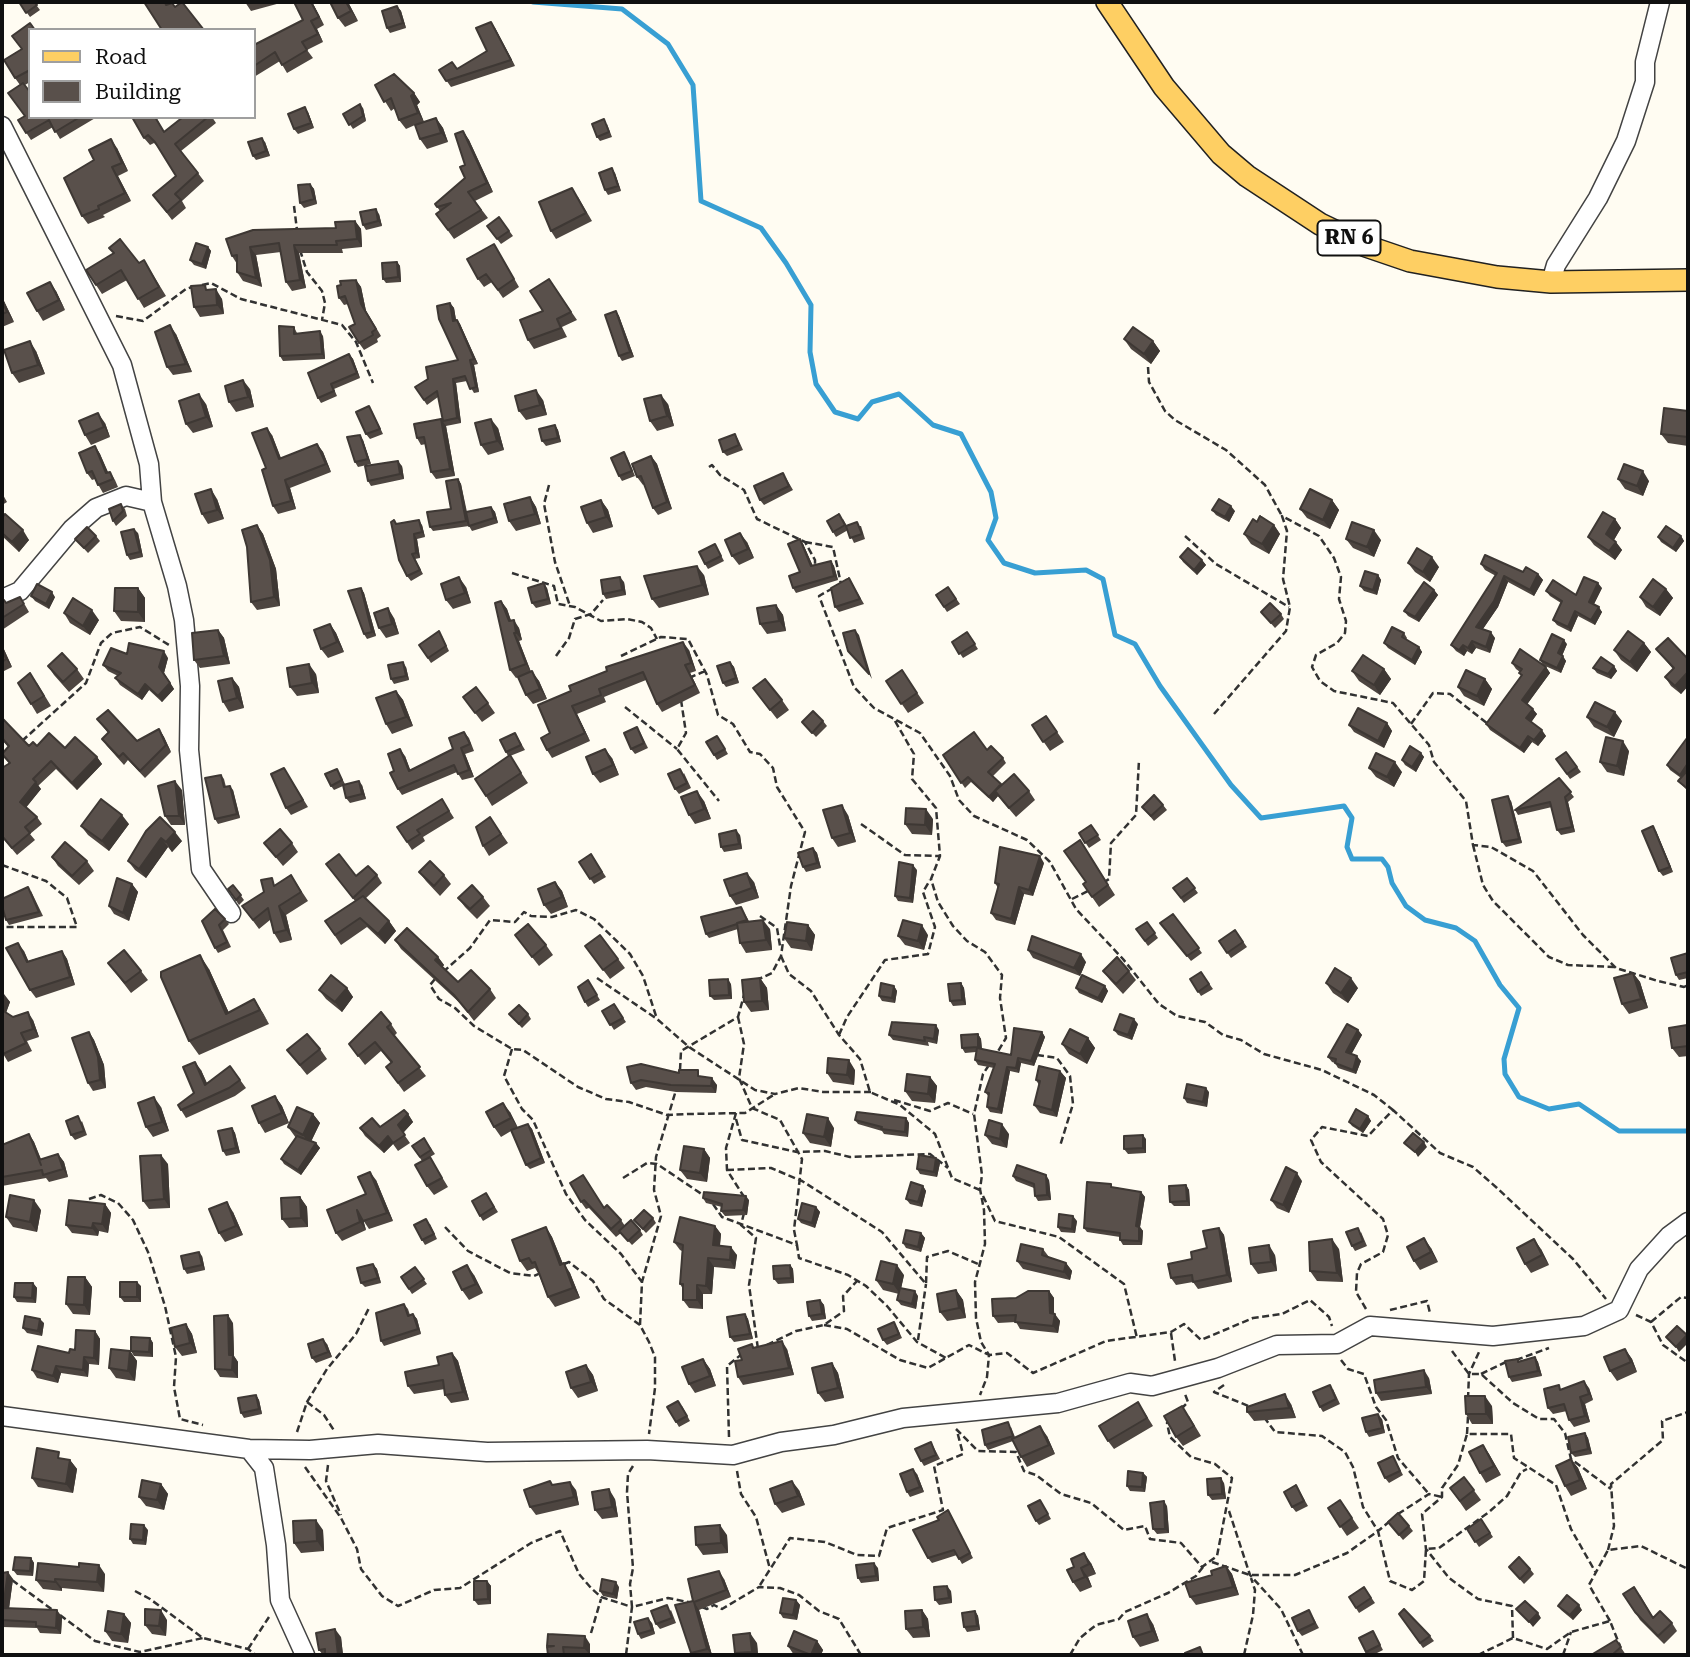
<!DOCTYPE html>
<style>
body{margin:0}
#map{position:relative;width:1690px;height:1657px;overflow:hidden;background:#fffcf2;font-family:"Roboto Serif",serif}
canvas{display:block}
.frame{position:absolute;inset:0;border:4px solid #101010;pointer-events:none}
.legend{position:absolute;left:28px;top:28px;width:228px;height:91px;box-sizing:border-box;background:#fff;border:2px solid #9f9f9f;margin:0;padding:9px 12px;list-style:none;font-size:21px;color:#101010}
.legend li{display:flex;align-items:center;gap:14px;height:35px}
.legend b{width:35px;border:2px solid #9f9f9f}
</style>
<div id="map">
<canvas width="1690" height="1657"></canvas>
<div class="frame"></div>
<ul class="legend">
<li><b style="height:9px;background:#fecf63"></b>Road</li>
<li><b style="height:19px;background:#59504b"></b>Building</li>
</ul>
</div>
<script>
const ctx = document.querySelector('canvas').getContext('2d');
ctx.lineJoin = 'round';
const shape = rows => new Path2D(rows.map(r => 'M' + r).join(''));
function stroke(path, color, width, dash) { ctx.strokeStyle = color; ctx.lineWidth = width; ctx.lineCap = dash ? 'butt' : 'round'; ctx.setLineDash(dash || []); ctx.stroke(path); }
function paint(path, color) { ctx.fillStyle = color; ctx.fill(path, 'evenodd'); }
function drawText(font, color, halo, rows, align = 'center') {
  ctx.font = font + ' "Roboto Serif",serif'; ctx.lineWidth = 7; ctx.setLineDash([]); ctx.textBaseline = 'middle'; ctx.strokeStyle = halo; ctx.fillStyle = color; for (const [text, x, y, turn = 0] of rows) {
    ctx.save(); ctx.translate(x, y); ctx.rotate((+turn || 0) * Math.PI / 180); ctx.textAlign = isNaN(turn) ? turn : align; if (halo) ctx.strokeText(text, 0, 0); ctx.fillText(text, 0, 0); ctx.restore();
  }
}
stroke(shape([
 [533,2,622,9,668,44,693,85,701,201,761,228,786,263,811,305,810,352,816,384,835,412,858,419,872,402,899,394,933,425,961,434,991,492,996,518,988,540,1004,563,1035,573,1086,570,1103,579,1115,635,1135,644,1160,686,1231,785,1261,818,1344,806,1352,818,1347,847,1352,859,1382,859,1388,867,1392,883,1406,906,1425,920,1456,928,1475,941,1500,985,1519,1008,1504,1059,1505,1074,1519,1097,1549,1109,1579,1104,1619,1131,1688,1131]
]), '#389fd3', 5);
const minor = shape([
 [2,126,122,365,149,464,152,502,177,586,184,620,190,686,189,750,201,869,231,913],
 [1551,282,1556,265,1598,198,1626,141,1645,82,1645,62,1660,2],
 [2,599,20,591,72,529,96,508,126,496,152,502],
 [2,1416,249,1449,310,1450,378,1444,487,1452,647,1450,733,1455,781,1442,834,1435,903,1418,1058,1403,1130,1383,1152,1386,1218,1368,1277,1345,1337,1344,1370,1326,1493,1336,1584,1326,1619,1310,1639,1269,1669,1236,1688,1222],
 [249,1449,264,1468,276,1545,280,1600,305,1655]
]);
const major = shape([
 [1107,2,1164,87,1221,154,1247,176,1320,224,1366,246,1410,261,1497,277,1551,282,1688,280]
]);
stroke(minor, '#434343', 21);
stroke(major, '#212121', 24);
stroke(shape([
 [294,206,297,230],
 [300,250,307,272,322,291,325,303,322,320],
 [202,285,211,283,241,299,342,325,356,342,373,383],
 [116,316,143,321,186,289,192,287],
 [1148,367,1149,382,1165,411,1175,420,1226,450,1265,485,1282,516],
 [709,467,712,465,720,475,744,490,757,519,805,542,815,560,815,566],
 [549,485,544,504,555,562,570,606],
 [1185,536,1216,564,1289,607],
 [805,542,833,547,841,584],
 [512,573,554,586,558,604,575,607,601,621,627,619,642,622,651,628,657,639],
 [833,588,819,596,854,687,874,708,920,733,950,776,959,800,974,816,1027,840,1050,862,1076,909,1123,959,1159,1004,1177,1016,1205,1022,1223,1035,1241,1040,1264,1054,1322,1070,1374,1095,1393,1110],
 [556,656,569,638,575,619,591,614,603,600],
 [621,656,661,637,688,639,707,675,718,715,733,724,750,752,760,754,773,768,777,787,805,832,791,886,781,956,772,973,759,979],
 [689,678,705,671],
 [681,700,686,733,677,749,719,801],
 [625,707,677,749],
 [1214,714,1286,631,1290,607,1283,579,1287,531,1282,516,1319,536,1334,558,1341,577,1339,599,1346,621,1345,633,1337,643,1316,655,1312,667,1320,681,1334,691,1393,703,1429,745,1434,762,1466,801,1473,845,1491,847,1533,871,1583,935,1616,968,1658,981,1684,987,1688,985],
 [895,721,914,754,912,779,936,808,940,856,931,879,938,902,953,926,967,941,985,952,1002,975,1000,998,1006,1038,997,1053],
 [1411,724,1433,693,1450,694,1488,724],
 [22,741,86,683,101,643,112,633,140,627,169,645],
 [861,824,905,855,939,856],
 [1473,845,1483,885,1493,901,1549,957,1568,965,1614,967],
 [2,865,46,881,67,898,77,927,2,927],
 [1103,883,1109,879,1111,843,1136,815,1139,760],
 [1072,899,1088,891],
 [760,916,777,928,780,946],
 [781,956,789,974,811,991,839,1035,860,1059,870,1092,900,1105,935,1134,952,1178,980,1190],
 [443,972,470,948,490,920,515,922,524,912,531,916,552,917,576,910,594,919,630,954,643,976,657,1019],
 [597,978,657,1019,689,1047,755,1090,775,1094,799,1088,823,1092,871,1092],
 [435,979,430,985,439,999,455,1008,474,1026,512,1049,523,1050,578,1087,606,1099,629,1102,667,1115,689,1114,745,1113,775,1094],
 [738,1017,744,1044,739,1078,752,1108,780,1120,802,1159,794,1230,797,1245],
 [839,1035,847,1017,885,960,928,954,935,927,923,892,930,880],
 [512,1049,504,1076,522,1109,533,1120,566,1194,585,1220,621,1254,642,1282],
 [1037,1055,1057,1058,1070,1076,1073,1104,1060,1146],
 [989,1065,983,1074,974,1114,982,1175,980,1189,984,1210,985,1244,975,1282,976,1318,981,1342,989,1355,1007,1353,1033,1373,1106,1341,1171,1332,1184,1324,1201,1340,1253,1318,1282,1314,1310,1300,1329,1317,1332,1326],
 [680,1070,681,1051,738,1017,744,995],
 [894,1100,930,1111,948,1103,973,1114],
 [736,1113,726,1148,727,1170,746,1200],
 [736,1119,742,1140,797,1152,825,1151,850,1157,930,1154,948,1168],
 [727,1170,771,1168,802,1181,882,1232,926,1284,927,1257,948,1251,978,1264],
 [623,1178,647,1163,657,1164,706,1197],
 [983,1196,995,1221,1059,1237,1124,1284,1137,1338],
 [89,1199,101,1195,118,1203,133,1220,148,1252,165,1306,176,1357,174,1387,180,1419,203,1425],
 [713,1204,722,1217,797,1245,799,1258,848,1275,866,1286,887,1306,917,1342,946,1358],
 [744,1213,741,1225,756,1238,749,1285,758,1349],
 [445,1227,468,1251,510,1273,534,1276,541,1273],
 [564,1264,569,1262,593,1281,604,1299,640,1325,649,1342,655,1357,655,1388,649,1434],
 [1366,1309,1356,1292,1357,1273,1361,1264,1383,1252,1388,1235,1383,1219,1321,1162,1311,1140,1322,1127,1368,1136,1393,1110,1440,1153,1473,1167,1497,1188,1573,1259,1606,1299],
 [1390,1310,1427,1301,1430,1313],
 [1636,1315,1651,1322,1663,1345,1688,1363],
 [1651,1322,1681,1297,1688,1298],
 [640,1325,642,1282,661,1216,654,1190,656,1157,676,1090],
 [824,1325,847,1329,900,1360,928,1368,969,1345,989,1355,987,1377,980,1395],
 [1171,1333,1175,1361],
 [918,1340,926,1284],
 [767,1345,796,1331,824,1325,844,1311,843,1296,857,1281],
 [1452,1351,1469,1374,1481,1374,1513,1403,1539,1419,1554,1419,1565,1433,1571,1459,1611,1489],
 [1341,1360,1348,1369,1364,1374,1376,1407,1386,1420,1398,1458,1429,1494],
 [1516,1360,1549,1348],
 [1481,1374,1506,1362],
 [1224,1385,1214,1392,1251,1407],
 [1468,1399,1469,1374,1479,1352],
 [307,1402,324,1415,335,1432],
 [1181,1409,1188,1402,1185,1394],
 [1264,1417,1275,1432,1322,1436,1345,1452,1353,1467,1363,1507,1378,1531,1390,1521],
 [956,1429,978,1451,1016,1452,1024,1471,1036,1475,1061,1494,1091,1503,1124,1530,1145,1526,1150,1539,1181,1543,1202,1567,1217,1556,1232,1478,1215,1464,1191,1457,1170,1437,1167,1423,1169,1421],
 [297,1432,307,1402,327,1369,356,1334,370,1306],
 [1467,1434,1468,1416],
 [729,1437,727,1366,742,1354],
 [328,1465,326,1481,341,1515],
 [633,1466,628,1474,627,1492,633,1568,630,1584,632,1607,668,1598,693,1603],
 [305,1467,341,1518,357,1549,361,1569,382,1596,398,1606,434,1590,460,1588,531,1543,560,1531,579,1574,591,1588,601,1597,632,1607,626,1655],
 [737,1471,741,1494,756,1517,770,1569],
 [1229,1511,1250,1575,1281,1609,1303,1655],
 [1398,1514,1429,1494,1442,1497],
 [1608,1550,1614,1526,1611,1484,1663,1440,1662,1421,1688,1412],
 [1212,1562,1250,1575,1295,1575,1347,1553,1378,1531,1390,1581,1412,1590,1424,1581,1426,1549,1439,1548,1489,1512,1507,1496,1521,1472,1527,1469],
 [12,1580,54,1611],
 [760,1585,790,1538,825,1542,857,1555,879,1556,887,1528,943,1510,934,1466,963,1454,957,1431],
 [135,1591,150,1599,203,1638,248,1649,256,1655],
 [702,1607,707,1609,714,1605,722,1609,759,1587,780,1588,799,1595,819,1611,839,1619,861,1655],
 [60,1615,95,1641,140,1652,203,1638],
 [1610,1621,1589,1585,1608,1550,1641,1546,1688,1569],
 [591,1633,601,1599],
 [1513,1638,1512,1606,1478,1599,1449,1578,1426,1549,1422,1514,1442,1497,1442,1488,1458,1465,1467,1434,1511,1434,1514,1458,1556,1485,1571,1529,1596,1573],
 [248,1649,269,1617],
 [1070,1655,1080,1638,1096,1625,1119,1619,1125,1612,1168,1593,1196,1576,1203,1567],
 [1244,1655,1253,1615,1255,1590,1251,1578],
 [1478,1655,1513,1638,1547,1649,1571,1632,1610,1621,1620,1646],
 [1563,1655,1571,1632]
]), '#323232', 2.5, [7, 3.5]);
stroke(minor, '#fff', 18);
stroke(major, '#fecf63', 21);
paint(shape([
 [19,2,34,2,40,10,30,17],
 [245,2,284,2,251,11],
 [294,2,312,2,324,25,317,29,323,42,307,50,313,58,287,73,280,61,254,77,254,45,303,20],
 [348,2,358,21,345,27,338,18],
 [397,6,401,11,406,28,390,33,387,28],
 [495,28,515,66,451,87,439,70,457,69,487,51],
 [30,30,30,82,25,85,30,117,97,117,60,139,53,127,31,140,18,120,25,116,20,85,15,78,22,49],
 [375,85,414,93,420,102,417,105,424,122,436,118,443,128,448,142,427,149,420,139,415,125,406,129,399,120,395,108,391,111],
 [363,108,366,121,353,129,343,114],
 [308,112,314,128,298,134,294,129],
 [156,117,164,132,183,117,212,117,216,123,181,151,204,181,182,201,186,208,172,220,153,195,176,176,159,148,154,143,150,145,144,138],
 [607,124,612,137,600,141,597,137],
 [463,131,469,140,493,192,475,201,488,218,454,239,436,214,440,211,435,204,465,178],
 [265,142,270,156,256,160,253,156],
 [117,148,128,171,118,176,131,201,103,215,105,217,88,224,82,216],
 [615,173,621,191,608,195,605,190],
 [310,184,314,189,317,204,304,208,300,203],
 [578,197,592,221,556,239,551,231],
 [379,214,382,226,366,230,363,225],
 [499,217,513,236,501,244,487,226],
 [355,221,361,229,362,247,342,249,343,253,299,253,306,288,292,291,286,282,281,252,256,255,262,287,243,281,237,272,237,264,232,256,226,239,336,228],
 [208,247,211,251,206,269,194,265,190,260],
 [499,252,519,287,503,298,492,282,484,287,478,279],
 [144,260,166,296,144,308,127,280,102,294,86,270,139,263],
 [397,262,400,266,401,282,386,283,383,279],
 [549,279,577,320,562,327,567,337,534,349,528,340,543,311],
 [356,280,361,287,366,311,381,336,377,339,378,342,364,350,359,343,355,324,348,304,344,305,339,298],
 [208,290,222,299,224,314,200,317,194,307],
 [56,291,65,310,43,321,37,311],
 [2,297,14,322,2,327],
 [450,303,454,308,456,320,457,320,460,324,478,364,474,365,479,392,474,393,467,381,456,383,461,423,446,426,455,476,436,479,431,472,426,444,421,445,417,438,443,421,438,397,427,405,415,387,458,360],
 [616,311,619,316,634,357,622,361,619,356],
 [294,327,297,333,323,336,325,359,283,361,280,356],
 [176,334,192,372,173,375,167,367],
 [1124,339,1153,341,1160,351,1151,364,1131,349],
 [36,351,45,374,19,383,12,373],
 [349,354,353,359,360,378,334,389,337,396,321,403,318,398],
 [250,389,254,407,236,412,229,402],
 [543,400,547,415,526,420,519,411],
 [206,404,213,427,193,433,186,424],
 [668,404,674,426,657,431,650,421],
 [372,411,383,434,370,439,366,434],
 [1688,411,1688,446,1668,443,1661,434],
 [105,423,110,437,91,445,85,435],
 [555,425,558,430,561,442,546,446,542,441],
 [498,428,504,450,488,455,481,445],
 [735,434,738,439,743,450,727,456,723,452],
 [272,435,281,458,317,444,323,452,331,472,290,488,296,509,278,514,273,506,266,468],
 [363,440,371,464,358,467,355,462],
 [95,446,100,454,108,473,110,472,115,480,118,487,103,493,95,479,92,480,87,473],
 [651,456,657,464,672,509,658,515,653,508,644,484,643,485,637,477],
 [627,457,635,476,622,481,619,476],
 [402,466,404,479,371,486,368,481],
 [786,478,793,490,764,505,760,500],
 [458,479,461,484,467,512,491,507,495,512,498,523,472,531,469,526,433,531,430,527,451,509],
 [1618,479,1649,481,1643,496,1625,489],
 [2,493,7,502,2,505],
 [530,497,536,507,541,524,516,531,509,521],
 [217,499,224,519,208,524,202,514],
 [601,500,608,510,613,527,593,533,587,523],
 [1332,500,1339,510,1330,529,1307,518,1300,509],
 [121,504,125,509,127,516,116,526,113,521],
 [1212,510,1235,511,1229,522,1216,515],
 [2,518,29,540,19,552,2,536],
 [843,519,847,526,861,526,865,539,854,543,848,530,836,537,833,532],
 [1615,519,1621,528,1614,540,1622,550,1615,560,1594,545,1588,537],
 [1257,522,1274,525,1280,534,1269,554,1251,544,1244,534],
 [397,524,422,525,425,537,417,539,420,558,415,559,423,574,411,581,407,576],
 [257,525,263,534,276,569,280,606,257,610,251,602],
 [138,533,143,557,130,560,127,555],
 [96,536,100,541,88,553,75,539],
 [1681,536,1684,541,1676,552,1661,542,1658,537],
 [1346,539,1381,540,1374,557,1353,548],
 [747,542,754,558,739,565,732,556],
 [715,544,724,561,708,569,705,564],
 [803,544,813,566,831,561,834,566,838,580,796,593,793,588,800,572],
 [1180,557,1202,560,1206,565,1197,575,1183,562],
 [1408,563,1439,567,1430,582,1415,572],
 [1481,564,1538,574,1543,580,1534,596,1508,582,1498,607,1483,629,1495,638,1490,653,1476,648,1472,654,1467,651,1464,656,1456,651,1451,645,1496,576,1485,570],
 [704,575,709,595,659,608,652,599],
 [1378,575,1381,580,1377,595,1364,591,1360,586],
 [849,578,864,604,839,612,835,607],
 [624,582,626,595,606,599,603,594],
 [466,587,471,603,453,609,446,600],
 [948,587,960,604,947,612,936,595],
 [138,588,145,598,145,622,121,621,114,611],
 [361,588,364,593,376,636,367,639,364,634],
 [547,588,551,604,536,608,532,603],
 [1602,588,1594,604,1602,612,1595,625,1578,616,1571,632,1557,625,1553,620,1561,603,1550,596,1546,591,1576,595],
 [1666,589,1673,598,1660,616,1646,607,1640,597],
 [1434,590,1438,595,1419,622,1408,616,1404,611],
 [31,596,55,597,49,609,35,601],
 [2,601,6,603,25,605,29,612,2,630],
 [501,601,507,609,511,621,519,628,522,640,519,641,531,672,539,681,547,699,533,704,526,695,519,677,516,678,510,670],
 [776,605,783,615,786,631,767,634,760,624],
 [1261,612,1281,614,1284,619,1275,628],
 [64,613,99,620,90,635,70,623],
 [394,618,399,634,386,638,379,628],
 [330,624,336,633,344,652,328,658,321,649],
 [218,630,224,638,230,664,200,668,194,660],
 [967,632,978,649,963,658,952,642],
 [1404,633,1407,638,1406,640,1419,647,1422,652,1415,665,1388,648,1384,643],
 [442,636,449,651,431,663,419,645],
 [1644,643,1651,652,1637,672,1621,660,1614,650],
 [1567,644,1562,656,1566,661,1561,673,1543,665,1540,660],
 [2,645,12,667,2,672],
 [1656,649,1688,658,1688,686,1681,694,1671,686,1665,677,1673,669],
 [689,650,696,671,690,673,700,693,662,712,657,704,646,680,604,697,606,702,577,714,590,741,552,758,547,750,550,733,538,705],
 [127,654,168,658,164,673,174,689,162,702,149,690,142,700,120,685,115,678,118,676,108,671,103,665],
 [730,662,734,667,739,683,726,687,723,683],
 [1512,663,1546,667,1550,673,1527,704,1537,714,1531,722,1546,736,1538,746,1532,742,1524,753,1490,730,1486,724,1521,676,1519,673,1520,672,1516,669],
 [48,666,77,669,84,679,69,692,54,675],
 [1614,666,1617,671,1611,679,1597,673,1593,668],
 [406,667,409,680,394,684,391,679],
 [1384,669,1391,679,1380,695,1359,681,1352,671],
 [902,670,924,703,908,713,886,681],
 [316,674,319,693,297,696,290,687],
 [232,678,239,687,244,708,229,712,223,702],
 [1485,679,1492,689,1484,706,1464,696,1458,687],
 [37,683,51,706,37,714,31,704],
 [753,688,782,700,789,710,777,719],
 [396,691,403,700,413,726,392,734,386,724],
 [463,697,488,703,495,713,482,722],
 [1046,716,1064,742,1050,751,1032,725],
 [1587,717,1622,721,1614,737,1594,727],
 [97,719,137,741,159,729,164,737,171,752,145,778,128,760,124,765,107,746,102,739,108,733],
 [2,721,29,746,65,748,97,757,102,764,77,790,56,769,38,786,41,789,26,807,37,817,42,824,30,834,35,840,17,855,2,837,2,768,9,763,2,755,8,747,2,740],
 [823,721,827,726,816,737,802,722],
 [1387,723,1392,731,1384,748,1354,732,1349,725],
 [464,732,469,738,474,751,465,754,474,777,462,780,457,772,402,795,398,789,405,756,410,770,453,749],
 [640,732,648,748,635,754,631,749],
 [515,733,525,750,510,756,528,783,492,806,486,796,508,756,506,752],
 [1688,739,1688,791,1678,781,1681,778,1670,770,1667,765],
 [720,740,728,754,717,760,714,755],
 [1629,751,1624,776,1607,772,1600,762],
 [1566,752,1581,772,1570,779,1556,759],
 [1421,753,1424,757,1416,772,1405,765,1402,760],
 [943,755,1003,758,1006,763,993,776,1002,785,1029,791,1035,800,1016,817,998,796,993,802,971,782,965,788],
 [612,758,619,775,600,783,593,774],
 [1369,768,1402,772,1394,787,1376,777],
 [337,769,345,784,362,785,366,799,350,803,346,798,343,786,334,790,331,786],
 [684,773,691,788,679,794,675,789],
 [221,775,224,779,226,787,233,790,240,818,218,824,215,819],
 [289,776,308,807,291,815,286,808],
 [1559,778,1574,797,1568,802,1575,832,1561,835,1557,830,1552,807,1518,815,1515,810],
 [182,790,185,825,171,825,165,816],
 [442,799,454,818,423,837,425,841,412,850,397,827],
 [704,801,711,819,695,824,689,815],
 [1511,801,1522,843,1506,847,1502,842],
 [1163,805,1167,810,1154,821,1142,807],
 [848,815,856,842,838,847,832,838],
 [490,817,508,843,489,856,483,846],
 [933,819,932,835,912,834,905,824],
 [129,824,109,851,88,835,81,826],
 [1091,825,1101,840,1089,848,1079,833],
 [146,831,182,841,172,852,168,847,146,878,135,870,128,861],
 [1656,831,1673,872,1663,876,1659,871],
 [740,835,742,849,724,852,721,847],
 [1080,840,1115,895,1099,907,1083,884,1086,882],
 [264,843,292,843,298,852,283,866],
 [813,848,817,853,821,868,806,872,803,867],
 [591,854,606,877,594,884,579,862],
 [52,857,87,861,94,871,79,885,58,866],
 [1044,863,1033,896,1024,894,1015,925,996,920,991,913,998,888,995,883],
 [326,864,356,876,377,875,382,883,365,899,389,921,396,931,385,944,367,927,341,945,325,921,355,901],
 [917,870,913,903,898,901,895,896],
 [419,872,444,875,451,884,440,896,426,881],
 [291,875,308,901,286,915,292,940,280,943,274,933,270,920,259,929,242,906],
 [1187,878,1198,893,1184,903,1173,888],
 [555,882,562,891,568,907,551,914,544,905],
 [754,882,759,898,736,905,730,896],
 [132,884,138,892,129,921,114,914,109,906],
 [233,885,244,900,239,905,228,889],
 [31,891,43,916,9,925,6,920,3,910,3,913,2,913,2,894,3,898],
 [483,897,490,906,477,919,465,907,458,898],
 [741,907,749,921,770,929,772,950,746,953,740,943,738,929,709,938,706,934],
 [1173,914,1202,953,1191,961,1164,928],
 [225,919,229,924,223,930,231,947,218,953,215,948,202,921],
 [1147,922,1158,938,1148,946,1136,929],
 [808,925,815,935,812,951,791,948,784,938],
 [1235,930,1247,947,1231,958,1219,941],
 [515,935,546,945,553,955,539,966],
 [600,935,625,968,610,979,585,946],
 [928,935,924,950,905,945,898,936],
 [395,940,438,957,444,965,442,967,458,982,490,989,496,998,474,1021,461,1004,401,949],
 [1028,950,1086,962,1080,976,1033,958],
 [24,951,28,961,62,951,67,959,75,985,36,998,30,990],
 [1688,953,1688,978,1679,980,1676,975],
 [108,963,141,971,148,980,131,993],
 [209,969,229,1013,254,999,269,1024,199,1055,189,1041],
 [1103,971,1129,971,1136,980,1123,994,1110,980],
 [1201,972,1213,989,1201,996,1190,979],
 [1633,973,1640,982,1648,1008,1629,1014,1622,1004],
 [760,978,767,988,769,1010,751,1012,744,1002],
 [588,980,600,1000,588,1007,585,1002],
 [961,983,964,988,966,1005,953,1006,950,1001],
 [1326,983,1358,988,1348,1003,1333,993],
 [731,984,732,999,714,1000,710,996],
 [894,986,897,991,895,1003,882,1001,879,996],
 [1105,986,1108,991,1102,1003,1079,993,1076,988],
 [347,988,353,997,342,1012,326,999,319,990],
 [2,993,10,1002,6,1012,13,1017,33,1020,39,1037,27,1041,32,1051,8,1062,2,1052],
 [614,1004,626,1022,614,1030,602,1011],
 [509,1014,528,1014,531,1019,522,1028],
 [391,1024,397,1033,394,1036,426,1076,404,1092,386,1067,391,1063,381,1051,365,1065,349,1044],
 [1138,1024,1132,1040,1118,1035,1114,1030],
 [1688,1027,1688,1056,1679,1057,1672,1048],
 [939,1030,937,1044,928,1042,929,1046,893,1040,889,1035],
 [1358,1030,1362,1035,1351,1054,1361,1061,1356,1074,1338,1068,1335,1063,1332,1062,1328,1057],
 [89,1032,94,1040,104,1065,106,1088,93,1091,88,1083],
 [1042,1032,1045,1037,1034,1066,1021,1063,1019,1073,1010,1071,1002,1114,990,1112,987,1107,989,1097,985,1092,994,1068,978,1065,975,1060,976,1052,965,1053,962,1048,978,1034,981,1039,982,1049,1011,1055],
 [1088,1038,1095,1048,1087,1064,1069,1054,1062,1044],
 [320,1049,327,1059,307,1075,287,1050],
 [230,1066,246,1088,235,1096,186,1118,178,1105,194,1093,201,1070,207,1083],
 [627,1067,679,1073,703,1077,717,1085,716,1093,676,1092,646,1087,636,1090,631,1083],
 [855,1070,854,1085,833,1082,827,1073],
 [1060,1071,1066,1078,1057,1117,1040,1113,1034,1105,1039,1085,1036,1080],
 [930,1077,937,1086,935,1103,912,1101,905,1091],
 [1209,1092,1207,1107,1187,1103,1184,1098],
 [275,1096,282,1106,289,1123,265,1133,259,1123],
 [161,1107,169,1131,153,1137,146,1127],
 [510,1112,518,1128,528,1124,532,1129,545,1163,530,1169,526,1165,511,1131,501,1137,494,1127],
 [313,1114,320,1123,311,1141,316,1143,320,1148,301,1175,284,1164,281,1159,296,1138,288,1127],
 [408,1114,413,1122,403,1133,410,1143,398,1151,393,1144,384,1153,365,1136,360,1128,380,1127],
 [1368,1116,1371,1121,1363,1133,1352,1126,1349,1122],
 [906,1118,909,1123,908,1137,884,1134,882,1131,858,1124,855,1120],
 [82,1121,87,1135,75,1140,71,1135],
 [232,1128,235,1133,240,1153,226,1156,223,1151],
 [834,1128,831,1147,810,1143,803,1133],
 [29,1134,34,1142,41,1159,58,1154,64,1162,68,1177,49,1182,46,1178,2,1186,2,1145],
 [1009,1134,1007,1148,992,1144,985,1135],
 [424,1138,435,1154,430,1157,448,1187,434,1195,427,1186,422,1161,412,1146],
 [1146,1139,1146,1153,1128,1154,1124,1149],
 [704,1149,710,1158,707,1182,687,1179,680,1170],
 [940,1163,937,1177,920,1174,917,1169],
 [168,1164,170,1208,149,1209,143,1201],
 [1013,1176,1049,1180,1051,1200,1038,1201,1035,1196,1034,1188,1016,1181],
 [376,1180,393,1221,369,1229,363,1220,366,1230,342,1241,336,1233],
 [1302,1181,1289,1213,1277,1208,1271,1200],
 [588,1182,604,1208,621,1220,625,1226,640,1230,643,1235,632,1245,621,1233,616,1237,589,1208,586,1209,581,1202],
 [1186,1185,1189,1190,1190,1206,1174,1206,1170,1202],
 [923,1186,926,1191,922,1207,910,1204,906,1199],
 [1114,1187,1141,1192,1145,1197,1140,1227,1143,1231,1142,1245,1123,1245,1120,1240,1120,1237,1087,1232,1084,1228],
 [486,1193,498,1212,483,1221,480,1216],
 [300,1197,307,1207,308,1227,289,1228,282,1219],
 [703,1198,749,1200,747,1215,725,1216,721,1211,722,1207,706,1203],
 [105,1204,111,1213,108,1233,99,1231,98,1236,72,1233,66,1225],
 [816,1207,820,1212,815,1228,801,1223,798,1219],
 [41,1210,37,1232,13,1227,6,1217],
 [233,1212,243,1235,225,1242,219,1233],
 [653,1218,656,1223,646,1233,634,1220],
 [1077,1221,1075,1233,1061,1232,1058,1227],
 [430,1224,437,1239,425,1245,422,1240],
 [715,1226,721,1234,720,1246,737,1255,735,1269,714,1267,712,1294,703,1294,703,1309,689,1308,683,1300,683,1289,680,1284,682,1251,680,1250,674,1242],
 [546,1227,552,1237,563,1264,570,1273,580,1298,555,1307,548,1297,538,1273,535,1268,527,1271,520,1261],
 [1219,1228,1224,1235,1232,1282,1198,1289,1193,1282,1176,1285,1171,1278,1192,1259,1207,1248],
 [1361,1232,1367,1246,1355,1251,1352,1246],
 [921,1233,925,1238,921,1252,906,1248,903,1243],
 [1431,1248,1438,1262,1420,1270,1414,1261],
 [1043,1249,1049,1257,1066,1263,1072,1271,1070,1280,1023,1269,1017,1261],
 [1339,1249,1343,1282,1317,1281,1310,1271],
 [1541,1249,1549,1265,1531,1273,1525,1264],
 [1275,1255,1277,1271,1258,1274,1251,1264],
 [202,1256,205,1270,187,1274,184,1269],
 [373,1264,377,1269,381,1283,365,1287,361,1283],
 [790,1265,793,1269,794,1283,778,1284,774,1279],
 [415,1267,427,1284,412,1294,401,1277],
 [474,1275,483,1293,469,1300,462,1290],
 [904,1275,901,1288,918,1296,916,1309,901,1305,897,1300,899,1294,883,1290,876,1280],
 [85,1277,92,1287,90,1315,73,1314,66,1304],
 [33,1283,37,1288,36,1303,17,1302,14,1297],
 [141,1286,141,1302,124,1302,120,1297],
 [956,1290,963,1300,966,1318,947,1321,940,1312],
 [1049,1291,1054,1298,1054,1314,1060,1321,1058,1333,1020,1329,1016,1322,998,1323,993,1316,1016,1298],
 [820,1300,824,1305,826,1319,812,1321,809,1316],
 [404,1304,408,1309,410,1315,413,1314,417,1319,421,1334,384,1346,381,1341],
 [745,1314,748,1319,753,1339,734,1342,730,1337],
 [44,1323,42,1336,27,1333,23,1328],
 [233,1323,234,1356,238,1362,238,1378,220,1377,215,1369],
 [186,1324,192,1334,197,1353,182,1356,175,1347],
 [897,1327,902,1338,887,1345,883,1340],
 [95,1331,100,1339,99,1365,89,1364,88,1377,61,1373,58,1383,37,1378,32,1370,75,1350],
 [150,1338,153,1343,153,1357,134,1356,131,1351],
 [327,1344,332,1357,316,1363,312,1358],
 [752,1344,754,1348,787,1349,794,1375,743,1385,738,1377,742,1360],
 [1625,1349,1632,1359,1637,1372,1617,1381,1610,1371],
 [130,1351,137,1361,135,1381,116,1378,109,1368],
 [452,1353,458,1361,469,1400,451,1403,445,1395,445,1389,414,1394,408,1386,439,1365],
 [1535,1357,1538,1362,1542,1376,1512,1382,1509,1377,1518,1359,1519,1361],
 [703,1359,710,1369,716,1386,695,1393,689,1384],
 [832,1363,838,1373,844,1398,825,1402,818,1393],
 [586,1365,593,1375,598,1391,578,1398,571,1388],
 [1429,1378,1432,1394,1381,1401,1376,1393],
 [1589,1388,1593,1400,1585,1404,1590,1422,1574,1427,1569,1420,1567,1411,1553,1414,1548,1408,1561,1389],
 [1333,1389,1340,1404,1323,1412,1320,1407],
 [256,1395,259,1400,262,1414,244,1418,241,1413],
 [1138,1402,1153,1426,1114,1449,1108,1441],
 [1291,1404,1296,1418,1254,1421,1247,1412],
 [682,1406,690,1421,679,1427,676,1422],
 [1492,1406,1493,1424,1472,1424,1466,1414],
 [1189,1416,1201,1436,1183,1446,1176,1437],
 [1382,1419,1385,1433,1369,1437,1366,1432],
 [1011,1427,1015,1437,1047,1436,1055,1454,1027,1467,1021,1457,1013,1441,988,1450,985,1445],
 [1585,1433,1588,1438,1592,1454,1575,1457,1571,1453],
 [931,1442,940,1459,924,1466,921,1461],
 [1483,1445,1489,1454,1501,1475,1486,1483,1480,1473],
 [1393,1456,1403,1475,1389,1483,1385,1478],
 [64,1459,70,1460,77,1469,73,1493,38,1487,32,1478],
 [1571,1459,1578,1468,1587,1489,1571,1496,1565,1486],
 [1143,1473,1147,1477,1145,1492,1130,1491,1127,1486],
 [917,1474,924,1492,910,1497,907,1492],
 [1464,1477,1481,1500,1466,1511,1450,1488],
 [1224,1483,1226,1499,1212,1500,1208,1495],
 [161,1484,168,1494,164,1510,146,1506,139,1497],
 [553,1485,576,1490,579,1505,536,1515,530,1507],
 [1296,1485,1308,1506,1296,1512,1292,1507],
 [799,1490,805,1505,782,1513,775,1504],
 [615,1499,618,1517,602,1519,595,1510],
 [1340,1500,1359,1528,1347,1536,1328,1508],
 [1043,1505,1051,1519,1039,1525,1036,1521],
 [1167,1506,1169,1533,1157,1534,1153,1529],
 [951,1515,973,1558,962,1564,957,1555,932,1563,928,1558,939,1520],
 [1481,1519,1493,1537,1479,1547,1467,1529],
 [1388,1522,1409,1526,1413,1531,1403,1540],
 [148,1530,146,1545,133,1544,130,1539],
 [323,1530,324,1551,301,1553,294,1543],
 [727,1535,728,1553,703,1555,696,1545],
 [31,1558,34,1563,33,1576,17,1575,13,1570],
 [1091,1563,1096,1574,1088,1577,1092,1587,1080,1592,1073,1582,1067,1570],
 [1226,1566,1232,1574,1239,1595,1196,1605,1190,1597],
 [1509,1567,1530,1569,1534,1574,1524,1584],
 [878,1568,879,1581,861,1583,858,1578],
 [2,1573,13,1579,9,1609,62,1617,61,1634,40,1633,37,1628,2,1627],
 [105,1574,104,1592,62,1588,62,1591,43,1589,36,1580],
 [724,1579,731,1597,699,1610,712,1655,692,1655,691,1653,693,1601],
 [487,1581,491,1586,491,1604,478,1605,474,1600],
 [619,1587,617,1599,603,1596,600,1591],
 [1364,1587,1375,1603,1359,1613,1349,1597],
 [951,1591,952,1603,939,1605,935,1600],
 [1640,1595,1653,1617,1672,1623,1677,1631,1664,1644,1640,1620,1635,1612],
 [796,1600,800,1605,797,1620,783,1618,780,1613],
 [1558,1606,1582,1610,1573,1620,1561,1610],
 [671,1610,676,1623,660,1629,656,1624],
 [922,1610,928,1619,930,1637,913,1638,906,1629],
 [1309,1610,1319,1628,1302,1636,1298,1631],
 [975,1611,978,1616,980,1630,967,1632,964,1627],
 [124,1614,131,1623,128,1643,112,1641,105,1631],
 [1399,1614,1430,1636,1434,1641,1423,1648],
 [167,1620,166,1636,152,1634,145,1625],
 [652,1623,655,1634,641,1639,638,1634],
 [1153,1624,1159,1641,1140,1647,1133,1637],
 [1373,1631,1383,1650,1373,1655,1368,1655,1366,1652],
 [341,1637,343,1655,323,1655,319,1650],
 [1616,1640,1626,1655,1591,1655],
 [817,1641,823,1650,821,1655,794,1655,788,1646],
 [757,1643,758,1655,736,1655,735,1653],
 [590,1644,590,1655,548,1655,547,1646]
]), '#4d4540');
paint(shape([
 [311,2,312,2,324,25,319,17],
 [346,2,348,2,358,21,351,11],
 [397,6,401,11,406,28,403,23],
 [311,21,317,29,323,42,318,34],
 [491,22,495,28,515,66,511,60],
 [414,93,420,102,417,105,424,122,418,113,411,96],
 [360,104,363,108,366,121,363,116],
 [305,107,308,112,314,128,311,123],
 [436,118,443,128,448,142,441,133],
 [463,131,469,140,493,192,487,183],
 [262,138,265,142,270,156,266,151],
 [111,139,117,148,128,171,122,163],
 [112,167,118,176,131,201,125,193],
 [612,168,615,173,621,191,618,186],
 [310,184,314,189,317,204,314,199],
 [376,209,379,214,382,226,378,221],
 [355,221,361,229,362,247,357,239],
 [294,245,299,253,306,288,300,280],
 [208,247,211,251,206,269,202,264],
 [250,247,256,255,262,287,256,278],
 [397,262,400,266,401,282,398,277],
 [356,280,361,287,366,311,381,336,361,304],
 [50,282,56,291,65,310,59,300],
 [216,289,222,299,224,314,217,305],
 [2,297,4,301,14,322,7,312,2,300],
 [450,303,454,308,457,326,453,321],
 [616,311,619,316,634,357,630,352],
 [457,320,460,324,478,364,474,359],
 [170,325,176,334,192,372,186,364],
 [320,331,323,336,325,359,322,354],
 [30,341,36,351,45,374,38,365],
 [1153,341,1160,351,1151,364,1144,354],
 [349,354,353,359,360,378,357,373],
 [470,360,474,365,479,392,476,387],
 [453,379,456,383,461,423,457,418],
 [243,380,250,389,254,407,248,397],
 [536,390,543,400,547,415,540,405],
 [199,394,206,404,213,427,206,417],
 [661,395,668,404,674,426,667,416],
 [98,413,105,423,110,437,104,427],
 [441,419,446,426,455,476,450,469],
 [491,419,498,428,504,450,497,441],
 [555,425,558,430,561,442,558,438],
 [267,428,272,435,284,467,279,459],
 [360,435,363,440,371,464,368,459],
 [317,444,323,452,331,472,326,464],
 [95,446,100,454,112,481,106,473],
 [651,456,657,464,672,509,667,502],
 [398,461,402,466,404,479,400,474],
 [1643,471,1649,481,1643,496,1637,486],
 [458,479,461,484,469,526,466,521],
 [285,480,290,488,296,509,291,501],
 [211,489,217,499,224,519,217,510],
 [530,497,536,507,541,524,535,514],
 [601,500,608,510,613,527,606,517],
 [1332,500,1339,510,1330,529,1323,520],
 [1231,506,1235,511,1229,522,1225,517],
 [491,507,495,512,498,523,494,518],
 [1615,519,1621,528,1612,543,1606,534],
 [419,520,422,525,425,537,422,532],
 [257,525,263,534,276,569,280,606,274,597],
 [1274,525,1280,534,1269,554,1262,544],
 [134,529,138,533,143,557,140,552],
 [23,530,29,540,19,552,12,542],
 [1374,530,1381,540,1374,557,1367,547],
 [740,533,747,542,754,558,748,549],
 [414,534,417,539,420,558,416,553],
 [1681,536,1684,541,1676,552,1673,548],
 [800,539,803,544,815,571,811,566],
 [1616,542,1622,550,1615,560,1609,551],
 [1432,557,1439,567,1430,582,1423,572],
 [1202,560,1206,565,1197,575,1194,570],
 [831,561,834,566,838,580,834,576],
 [697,566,704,575,709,595,702,585],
 [1538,574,1543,580,1534,596,1530,590],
 [1378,575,1381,580,1377,595,1373,590],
 [1504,576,1508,582,1498,607,1480,633,1476,627],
 [459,577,466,587,471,603,465,593],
 [620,577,624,582,626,595,622,590],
 [544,583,547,588,551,604,548,599],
 [1598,583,1602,588,1593,606,1589,602],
 [138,588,145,598,145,622,138,612],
 [361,588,364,593,376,636,372,632],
 [1666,589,1673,598,1660,616,1653,607],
 [1434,590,1438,595,1419,622,1415,617],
 [52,592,55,597,49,609,46,604],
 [501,601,507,609,514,629,509,621],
 [776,605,783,615,786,631,779,621],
 [1599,607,1602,612,1595,625,1591,620],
 [388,608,394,618,399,634,392,624],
 [92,610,99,620,90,635,83,626],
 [1575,611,1578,616,1571,632,1568,627],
 [514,620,519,628,522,640,516,633],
 [330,624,336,633,344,652,337,642],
 [218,630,224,638,230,664,224,656],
 [855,630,859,635,872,679,869,674],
 [1491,632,1495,638,1490,653,1486,647],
 [514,633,519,641,531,672,526,664],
 [1564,640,1567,644,1561,658,1558,653],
 [1472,641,1476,648,1472,654,1468,648],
 [683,642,689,650,696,671,691,663],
 [1644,643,1651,652,1637,672,1630,662],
 [2,645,12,667,6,659,2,649],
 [1463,645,1467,651,1464,656,1459,650],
 [1419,647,1422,652,1415,665,1412,660],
 [164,651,168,658,164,673,174,689,162,702,158,696,159,667],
 [1563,656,1566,661,1561,673,1557,668],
 [403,662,406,667,409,680,406,676],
 [730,662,734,667,739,683,736,678],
 [309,664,316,674,319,693,312,683],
 [685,665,690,673,700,693,695,685],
 [1614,666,1617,671,1611,679,1608,674],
 [1546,667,1550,673,1526,706,1522,700],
 [1384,669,1391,679,1380,695,1374,685],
 [532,671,539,681,547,699,540,689],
 [1687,673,1688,675,1688,686,1681,694,1675,686],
 [232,678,239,687,244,708,237,698],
 [1485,679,1492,689,1484,706,1477,696],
 [145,684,149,690,142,700,138,694],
 [396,691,403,700,413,726,406,717],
 [572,706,577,714,590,741,585,733],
 [1533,709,1537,714,1530,724,1526,718],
 [1615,712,1622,721,1614,737,1607,727],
 [1387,723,1392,731,1384,748,1378,741],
 [159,729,164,737,171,752,166,745],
 [1542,730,1546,736,1538,746,1534,740],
 [1528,736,1532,742,1524,753,1520,748],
 [1623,741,1629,751,1624,776,1617,766],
 [461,748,465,754,474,777,469,770],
 [400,749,405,756,413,777,409,771],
 [605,749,612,758,619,775,613,765],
 [1421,753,1424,757,1416,772,1412,767],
 [97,757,102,764,77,790,72,783],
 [1395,762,1402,772,1394,787,1387,777],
 [1688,763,1688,773,1684,779,1680,775],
 [175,781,182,790,185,825,179,816],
 [359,781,362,785,366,799,362,794],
 [36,782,41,789,25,809,20,802],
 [1001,784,1004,789,995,791,998,796,993,802,989,797],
 [230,786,233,790,240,818,237,814],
 [697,791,704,801,711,819,704,809],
 [1508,796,1511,801,1522,843,1519,839],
 [1565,797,1568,802,1575,832,1572,827],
 [842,805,848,815,856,842,850,833],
 [926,809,933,819,932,835,925,825],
 [122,815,129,824,109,851,102,841],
 [1653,826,1656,831,1673,872,1670,867],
 [736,830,740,835,742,849,739,844],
 [175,832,182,841,172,852,166,842],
 [161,838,168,847,146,878,139,869],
 [813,848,817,853,821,868,817,863],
 [1040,856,1044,863,1033,896,1029,890],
 [913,865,917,870,913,903,910,898],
 [747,873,754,882,759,898,752,888],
 [555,882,562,891,568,907,562,897],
 [132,884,138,892,129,921,123,913],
 [1019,887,1024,894,1015,925,1011,919],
 [279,906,286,915,292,940,286,930],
 [763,920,770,929,772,950,766,940],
 [389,921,396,931,385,944,378,934],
 [808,925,815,935,812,951,806,941],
 [922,925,928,935,924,950,918,941],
 [18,943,24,951,32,969,27,962],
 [62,951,67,959,75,985,70,977],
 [1081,954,1086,962,1080,976,1074,968],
 [200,955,209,969,233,1022,226,1014],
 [438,957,444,965,441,969,435,960],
 [1633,973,1640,982,1648,1008,1641,999],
 [760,978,767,988,769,1010,762,1001],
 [1351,978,1358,988,1348,1003,1341,993],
 [728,979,731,984,732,999,729,995],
 [961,983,964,988,966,1005,962,1000],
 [894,986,897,991,895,1003,892,998],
 [1105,986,1108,991,1102,1003,1098,998],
 [347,988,353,997,342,1012,335,1002],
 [4,994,10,1002,5,1016,2,1012,2,1001],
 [254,999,263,1013,269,1024,260,1010],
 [28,1012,33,1020,39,1037,33,1029],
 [1134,1019,1138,1024,1132,1040,1128,1035],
 [936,1025,939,1030,937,1044,934,1039],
 [1358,1030,1362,1035,1350,1057,1346,1052],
 [89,1032,94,1040,104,1065,106,1088,100,1080],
 [1042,1032,1045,1037,1034,1066,1031,1061],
 [978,1034,981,1039,982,1052,978,1047],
 [1088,1038,1095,1048,1087,1064,1080,1054],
 [1357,1056,1361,1061,1356,1074,1353,1070],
 [1018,1058,1021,1063,1019,1073,1016,1068],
 [849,1060,855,1070,854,1085,847,1075],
 [195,1062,201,1070,211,1093,205,1085],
 [1007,1067,1010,1071,1002,1114,998,1109],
 [1060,1071,1066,1078,1057,1117,1052,1110],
 [930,1077,937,1086,935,1103,928,1094],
 [712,1078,717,1085,716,1093,711,1086],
 [1206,1088,1209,1092,1207,1107,1203,1102],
 [275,1096,282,1106,289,1123,282,1113],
 [154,1097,161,1107,169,1131,162,1122],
 [503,1103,510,1112,518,1128,511,1118],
 [313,1114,320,1123,310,1144,303,1135],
 [408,1114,413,1122,403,1133,398,1125],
 [1368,1116,1371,1121,1363,1133,1360,1129],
 [828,1118,834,1128,831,1147,824,1137],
 [906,1118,909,1123,908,1137,905,1132],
 [528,1124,532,1129,545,1163,541,1158],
 [1002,1124,1009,1134,1007,1148,1000,1139],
 [232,1128,235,1133,240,1153,236,1148],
 [29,1134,34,1142,46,1173,41,1165],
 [1143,1135,1146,1139,1146,1153,1143,1148],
 [388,1136,393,1144,384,1153,379,1146],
 [1424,1142,1427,1147,1418,1157,1415,1152],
 [316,1143,320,1148,301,1175,298,1170],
 [704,1149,710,1158,707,1182,700,1173],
 [58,1154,64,1162,68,1177,63,1169],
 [161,1155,168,1164,170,1208,164,1199],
 [936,1158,940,1163,937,1177,934,1172],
 [370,1172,376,1180,393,1221,387,1213],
 [1297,1173,1302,1181,1289,1213,1283,1205],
 [1046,1175,1049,1180,1051,1200,1047,1195],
 [1186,1185,1189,1190,1190,1206,1187,1201],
 [923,1186,926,1191,922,1207,918,1202],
 [1141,1192,1145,1197,1140,1227,1143,1231,1142,1245,1139,1241,1136,1226],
 [746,1196,749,1200,747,1215,743,1210],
 [300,1197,307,1207,308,1227,301,1218],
 [34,1200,41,1210,37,1232,30,1222],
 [227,1202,233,1212,243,1235,236,1226],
 [105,1204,111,1213,108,1233,102,1224],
 [816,1207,820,1212,815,1228,812,1223],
 [357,1210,363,1219,366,1230,360,1222],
 [1073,1216,1077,1221,1075,1233,1072,1229],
 [93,1223,99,1231,98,1236,92,1228],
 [715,1226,721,1234,719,1253,713,1245],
 [546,1227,552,1237,567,1274,560,1265],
 [1219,1228,1224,1235,1232,1282,1227,1275],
 [921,1233,925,1238,921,1252,918,1247],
 [1424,1238,1431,1248,1438,1262,1431,1252],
 [1332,1239,1339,1249,1343,1282,1337,1273],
 [1534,1239,1541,1249,1549,1265,1542,1255],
 [1269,1245,1275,1255,1277,1271,1271,1262],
 [731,1247,737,1255,735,1269,730,1260],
 [199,1252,202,1256,205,1270,202,1265],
 [708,1258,714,1267,712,1294,706,1286],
 [564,1263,570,1273,580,1298,573,1288],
 [1066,1263,1072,1271,1070,1280,1064,1272],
 [373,1264,377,1269,381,1283,378,1278],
 [467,1265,474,1275,483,1293,476,1284],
 [790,1265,793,1269,794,1283,791,1278],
 [897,1265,904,1275,900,1294,893,1284],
 [85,1277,92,1287,90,1315,84,1305],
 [137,1282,141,1286,141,1302,137,1297],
 [33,1283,37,1288,36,1303,32,1298],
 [697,1285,703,1294,703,1309,697,1300],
 [956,1290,963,1300,966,1318,959,1308],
 [915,1291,918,1296,916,1309,912,1304],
 [1049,1291,1054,1298,1054,1318,1055,1314,1060,1321,1058,1333,1053,1326,1050,1313],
 [820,1300,824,1305,826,1319,822,1314],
 [413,1314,417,1319,421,1334,418,1329],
 [745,1314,748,1319,753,1339,750,1334],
 [228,1315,233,1323,234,1356,238,1362,238,1378,232,1370,229,1355],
 [40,1319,44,1323,42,1336,38,1331],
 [186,1324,192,1334,197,1353,190,1343],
 [95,1331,100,1339,99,1365,94,1358],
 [1687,1335,1688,1343,1679,1352,1676,1347],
 [150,1338,153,1343,153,1357,149,1352],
 [323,1339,327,1344,332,1357,328,1352],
 [782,1341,787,1349,794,1375,789,1368],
 [1625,1349,1632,1359,1637,1372,1631,1362],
 [130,1351,137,1361,135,1381,128,1371],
 [452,1353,458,1361,469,1400,463,1392],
 [84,1357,89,1364,88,1377,83,1370],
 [1535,1357,1538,1362,1542,1376,1538,1371],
 [703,1359,710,1369,716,1386,710,1376],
 [832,1363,838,1373,844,1398,838,1388],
 [586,1365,593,1375,598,1391,591,1382],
 [56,1366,61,1373,58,1383,53,1376],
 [1424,1370,1429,1378,1432,1394,1426,1387],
 [1584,1381,1589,1388,1593,1400,1589,1394],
 [1285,1394,1291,1404,1296,1418,1289,1408],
 [256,1395,259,1400,262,1414,259,1409],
 [1485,1396,1492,1406,1493,1424,1486,1414],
 [1580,1397,1585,1404,1590,1422,1585,1416],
 [1378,1414,1382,1419,1385,1433,1382,1428],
 [1040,1426,1047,1436,1055,1454,1049,1445],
 [1585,1433,1588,1438,1592,1454,1588,1449],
 [1483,1445,1489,1454,1501,1475,1494,1466],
 [1571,1459,1578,1468,1587,1489,1580,1480],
 [70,1460,77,1469,73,1493,66,1484],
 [913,1469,917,1474,924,1492,920,1487],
 [1143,1473,1147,1477,1145,1492,1142,1487],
 [1221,1478,1224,1483,1226,1499,1222,1494],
 [792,1481,799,1490,805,1505,798,1496],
 [570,1482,576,1490,579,1505,574,1497],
 [161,1484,168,1494,164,1510,157,1500],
 [609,1489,615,1499,618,1517,612,1507],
 [1164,1501,1167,1506,1169,1533,1165,1529],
 [316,1520,323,1530,324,1551,317,1541],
 [144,1525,148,1530,146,1545,143,1540],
 [720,1525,727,1535,728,1553,721,1543],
 [1084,1553,1091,1563,1096,1574,1089,1564],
 [31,1558,34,1563,33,1576,30,1571],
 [874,1563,878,1568,879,1581,876,1576],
 [99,1565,105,1574,104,1592,97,1582],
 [1226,1566,1232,1574,1239,1595,1233,1587],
 [1081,1568,1088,1577,1092,1587,1085,1577],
 [719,1571,724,1579,731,1597,726,1590],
 [8,1572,13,1579,8,1615,3,1608],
 [55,1579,62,1588,62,1591,55,1582],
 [487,1581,491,1586,491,1604,488,1599],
 [616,1582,619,1587,617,1599,613,1594],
 [947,1586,951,1591,952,1603,949,1598],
 [796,1600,800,1605,797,1620,793,1615],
 [694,1602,699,1610,712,1655,707,1649],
 [1579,1605,1582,1610,1573,1620,1570,1615],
 [57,1610,62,1617,61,1634,56,1628],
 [161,1610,167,1620,166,1636,159,1626],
 [922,1610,928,1619,930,1637,923,1627],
 [975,1611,978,1616,980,1630,977,1626],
 [1538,1613,1541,1618,1533,1627,1529,1622],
 [124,1614,131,1623,128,1643,121,1634],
 [1147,1614,1153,1624,1159,1641,1152,1631],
 [648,1618,652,1623,655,1634,652,1630],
 [335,1629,341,1637,343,1655,338,1655],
 [750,1633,757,1643,758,1655,755,1655,752,1652],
 [585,1636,590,1644,590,1655,584,1648],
 [817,1641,823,1650,821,1655,811,1655]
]), '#3e3834');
const building = shape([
 [19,2,34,2,37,5,26,13,19,2],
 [144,2,165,2,166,5,172,3,175,7,182,2,204,30,162,30,144,2],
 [294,2,311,2,319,17,311,21,318,34,302,42,307,50,282,65,275,52,254,66,254,45,303,20,294,2],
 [330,2,346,2,351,11,338,18,330,2],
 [397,6,403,23,387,28,382,11,397,6],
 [491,22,511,60,446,81,439,70,452,62,457,69,487,51,476,28,491,22],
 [30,23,35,30,30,30,30,70,15,78,4,60,22,49,12,36,30,23],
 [394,74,414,93,411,96,418,113,399,120,391,98,384,102,375,85,394,74],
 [23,83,30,92,30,117,80,117,55,132,49,120,26,133,18,120,25,116,8,93,23,83],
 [360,104,363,116,349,125,343,114,360,104],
 [305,107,311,123,294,129,288,114,305,107],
 [132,117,155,117,164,132,183,117,208,117,175,144,198,173,175,194,181,200,167,212,153,195,176,176,155,142,148,135,144,138,132,117],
 [436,118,441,133,420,139,415,125,436,118],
 [604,119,609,132,597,137,592,124,604,119],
 [463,131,487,183,468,192,481,210,448,230,436,214,451,203,437,207,435,204,465,178,460,167,465,165,455,134,463,131],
 [262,138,266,151,253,156,248,142,262,138],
 [111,139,122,163,112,167,125,193,98,206,99,209,82,216,64,178,94,160,89,150,111,139],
 [612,168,618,186,605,190,599,173,612,168],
 [310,184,314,199,300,203,298,185,310,184],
 [572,188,586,213,551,231,539,202,572,188],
 [376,209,378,221,363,225,360,212,376,209],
 [499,217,509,231,497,239,487,226,499,217],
 [355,221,357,239,336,241,337,245,294,245,300,280,286,282,279,243,250,247,256,278,237,272,237,255,232,256,226,239,253,230,336,228,335,222,355,221],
 [120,239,139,263,144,260,159,287,138,299,121,270,96,285,86,270,114,253,109,248,120,239],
 [196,243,208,247,202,264,190,260,196,243],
 [494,244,514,279,498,290,486,274,478,279,467,259,494,244],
 [397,262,398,277,383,279,382,263,397,262],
 [549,279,571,312,557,319,561,328,528,340,520,320,543,311,530,291,549,279],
 [356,280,361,304,376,329,372,332,373,335,359,343,349,327,355,324,345,296,339,298,337,286,341,285,340,281,356,280],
 [50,282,59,300,37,311,27,293,50,282],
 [205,285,206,290,216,289,217,305,194,307,191,286,205,285],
 [2,300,7,312,2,314,2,300],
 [450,303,453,321,457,320,474,359,470,360,476,387,470,389,465,376,453,379,457,418,443,421,437,391,424,400,415,387,428,379,426,367,458,360,439,319,437,306,450,303],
 [616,311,630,352,619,356,605,315,616,311],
 [170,325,186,364,167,367,155,332,170,325],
 [279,326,294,327,294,334,320,331,322,354,280,356,279,326],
 [1133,327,1153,341,1144,354,1124,339,1133,327],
 [30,341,38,365,12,373,4,350,30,341],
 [349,354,357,373,331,384,334,391,318,398,308,373,349,354],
 [243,380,248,397,229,402,225,386,243,380],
 [536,390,540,405,519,411,515,396,536,390],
 [199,394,206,417,186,424,179,401,199,394],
 [661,395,667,416,650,421,644,399,661,395],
 [369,406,380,429,366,434,356,412,369,406],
 [1664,408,1688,411,1688,437,1661,434,1664,408],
 [98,413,104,427,85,435,79,421,98,413],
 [441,419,450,469,431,472,424,437,417,438,414,424,441,419],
 [491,419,497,441,481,445,475,423,491,419],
 [555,425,558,438,542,441,539,429,555,425],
 [267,428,279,459,317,444,326,464,285,480,291,501,273,506,262,470,266,468,252,433,267,428],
 [735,434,739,445,723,452,719,440,735,434],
 [360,435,368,459,355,462,347,437,360,435],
 [95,446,106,473,110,472,113,479,98,485,92,471,87,473,79,453,95,446],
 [624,452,632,471,619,476,611,458,624,452],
 [651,456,667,502,653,508,641,476,637,477,632,464,651,456],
 [398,461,400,474,368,481,365,466,398,461],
 [1624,464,1643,471,1637,486,1618,479,1624,464],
 [783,473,789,486,760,500,754,486,783,473],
 [458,479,466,521,430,527,427,512,451,509,446,481,458,479],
 [211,489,217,510,202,514,195,494,211,489],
 [1310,489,1332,500,1323,520,1300,509,1310,489],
 [530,497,535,514,509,521,504,504,530,497],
 [1219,499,1231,506,1225,517,1212,510,1219,499],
 [601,500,606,517,587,523,581,507,601,500],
 [121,504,123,511,113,521,109,509,121,504],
 [491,507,494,518,469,526,466,512,491,507],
 [1603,512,1615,519,1606,534,1616,542,1609,551,1588,537,1603,512],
 [5,514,23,530,12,542,2,533,2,518,5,514],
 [839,514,845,525,833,532,827,521,839,514],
 [1260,516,1274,525,1262,544,1244,534,1253,519,1257,522,1260,516],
 [394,520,396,524,419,520,422,532,414,534,416,553,412,554,420,570,407,576,399,560,391,522,394,520],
 [857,522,862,534,850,538,846,526,857,522],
 [1352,522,1374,530,1367,547,1346,539,1352,522],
 [257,525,270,560,274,597,251,602,247,547,242,530,257,525],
 [1666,526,1681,536,1673,548,1658,537,1666,526],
 [87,527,96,536,84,548,75,539,87,527],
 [134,529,140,552,127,555,121,532,134,529],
 [740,533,748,549,732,556,725,540,740,533],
 [800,539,811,566,831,561,834,576,793,588,789,576,800,572,788,544,800,539],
 [715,544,721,556,705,564,699,552,715,544],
 [1188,548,1202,560,1194,570,1180,557,1188,548],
 [1417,548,1432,557,1423,572,1408,563,1417,548],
 [1485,555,1523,572,1526,567,1538,574,1530,590,1504,576,1494,601,1476,627,1491,632,1486,647,1472,641,1468,648,1463,645,1459,650,1451,645,1497,573,1481,564,1485,555],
 [697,566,702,585,652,599,644,576,697,566],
 [1365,571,1378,575,1373,590,1360,586,1365,571],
 [459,577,465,593,446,600,441,584,459,577],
 [620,577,622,590,603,594,601,580,620,577],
 [1584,577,1598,583,1589,602,1599,607,1591,620,1575,611,1568,627,1553,620,1562,601,1546,591,1553,580,1576,595,1584,577],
 [849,578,860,599,835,607,831,588,849,578],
 [1653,579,1666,589,1653,607,1640,597,1653,579],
 [1424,582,1434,590,1415,617,1404,611,1424,582],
 [544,583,548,599,532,603,528,588,544,583],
 [37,584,52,592,46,604,31,596,37,584],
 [948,587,956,599,944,607,936,595,948,587],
 [115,588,138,588,138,612,114,611,115,588],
 [361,588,372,632,364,634,348,591,361,588],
 [20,597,24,604,2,618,2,601,4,600,6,603,20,597],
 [73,598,92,610,83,626,64,613,73,598],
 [501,601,509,621,514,620,516,633,514,633,526,664,510,670,495,603,501,601],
 [1270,603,1281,614,1271,623,1261,612,1270,603],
 [776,605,779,621,760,624,757,608,776,605],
 [388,608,392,624,379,628,374,613,388,608],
 [330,624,337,642,321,649,314,630,330,624],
 [1392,627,1404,633,1402,637,1419,647,1412,660,1384,643,1392,627],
 [218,630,224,656,194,660,192,633,218,630],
 [855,630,869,674,848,651,843,633,855,630],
 [439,631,446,646,428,658,419,645,439,631],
 [1628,631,1644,643,1630,662,1614,650,1628,631],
 [967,632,975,644,959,654,952,642,967,632],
 [1552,634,1564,640,1558,653,1563,656,1557,668,1540,660,1552,634],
 [1668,638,1688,659,1688,670,1687,673,1675,686,1665,677,1674,668,1656,649,1668,638],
 [683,642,691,663,685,665,695,685,657,704,643,672,599,689,601,695,572,706,585,733,547,750,541,738,550,733,538,705,571,691,569,686,607,671,606,667,683,642],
 [129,643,164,651,159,667,170,683,158,696,145,684,138,694,115,678,121,673,103,665,111,648,127,654,129,643],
 [2,649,6,659,2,662,2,649],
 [1520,649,1546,667,1522,700,1533,709,1526,718,1542,730,1534,740,1528,736,1520,748,1486,724,1522,675,1519,673,1522,669,1512,663,1520,649],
 [62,653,77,669,63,682,48,666,62,653],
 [1363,655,1384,669,1374,685,1352,671,1363,655],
 [1601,657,1614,666,1608,674,1593,668,1601,657],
 [403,662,406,676,391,679,388,665,403,662],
 [730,662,736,678,723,683,717,666,730,662],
 [309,664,312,683,290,687,287,668,309,664],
 [902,670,917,693,901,704,886,681,902,670],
 [1466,670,1485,679,1477,696,1458,687,1466,670],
 [532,671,540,689,526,695,518,677,532,671],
 [30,673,44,696,31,704,18,683,30,673],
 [232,678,237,698,223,702,218,681,232,678],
 [765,679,782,700,770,710,753,688,765,679],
 [476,687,488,703,475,713,463,697,476,687],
 [396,691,406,717,386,724,376,698,396,691],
 [1595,702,1615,712,1607,727,1587,717,1595,702],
 [1358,708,1387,723,1378,741,1349,725,1358,708],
 [108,710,137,741,159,729,166,745,140,771,123,753,119,757,102,739,109,732,97,719,108,710],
 [813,711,823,721,812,733,802,722,813,711],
 [1046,716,1057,732,1043,742,1032,725,1046,716],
 [3,719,29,746,33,742,37,746,49,733,65,748,75,737,97,757,72,783,51,761,33,779,36,782,20,802,37,817,25,827,30,833,12,848,2,836,2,768,10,763,2,754,9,746,2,738,2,721,3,719],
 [637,727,644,743,631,749,624,733,637,727],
 [464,732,470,744,461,748,469,770,458,774,454,765,398,789,390,773,394,771,388,754,400,749,409,771,453,749,449,738,464,732],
 [974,732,987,750,991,746,1003,758,988,772,1001,784,989,797,968,777,961,783,943,755,974,732],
 [515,733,521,745,506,752,500,740,515,733],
 [717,736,725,749,714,755,706,742,717,736],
 [1606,737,1623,741,1617,766,1600,762,1606,737],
 [1687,738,1688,739,1688,763,1680,775,1667,765,1687,738],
 [1410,746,1421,753,1412,767,1402,760,1410,746],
 [605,749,613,765,593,774,586,757,605,749],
 [1566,752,1577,767,1567,774,1556,759,1566,752],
 [1376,753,1395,762,1387,777,1369,768,1376,753],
 [510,755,521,773,486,796,475,779,510,755],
 [284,768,303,800,286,808,271,774,284,768],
 [337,769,342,780,331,786,325,774,337,769],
 [680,769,687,783,675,789,668,774,680,769],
 [1687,771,1688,773,1688,789,1678,781,1687,771],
 [1014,774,1029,791,1009,808,995,791,1014,774],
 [221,775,224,787,230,786,237,814,215,819,205,778,221,775],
 [1559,778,1571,792,1565,797,1572,827,1557,830,1550,802,1515,810,1559,778],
 [175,781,179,816,165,816,158,786,175,781],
 [359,781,362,794,346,798,343,785,359,781],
 [697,791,704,809,689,815,681,797,697,791],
 [1154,795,1163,805,1151,816,1142,807,1154,795],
 [1508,796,1519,839,1502,842,1492,800,1508,796],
 [101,799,122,815,102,841,81,826,101,799],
 [442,799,449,811,417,830,420,834,407,842,397,827,442,799],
 [842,805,850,833,832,838,823,810,842,805],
 [906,808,926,809,925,825,905,824,906,808],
 [160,817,175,832,166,842,161,838,139,869,128,861,146,831,160,817],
 [490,817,501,834,483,846,476,827,490,817],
 [1091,825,1098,835,1085,843,1079,833,1091,825],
 [1653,826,1670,867,1659,871,1642,831,1653,826],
 [280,829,292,843,276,857,264,843,280,829],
 [736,830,739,844,721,847,719,834,736,830],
 [1080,840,1108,885,1092,897,1083,884,1086,882,1064,851,1080,840],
 [65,842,87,861,72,876,52,857,65,842],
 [1000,847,1040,856,1029,890,1019,887,1011,919,991,913,999,884,995,883,1000,847],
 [813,848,817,863,803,867,798,853,813,848],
 [339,854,356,876,368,866,377,875,353,898,326,864,339,854],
 [591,854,602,872,590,879,579,862,591,854],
 [430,861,444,875,434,886,419,872,430,861],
 [899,862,913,865,910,898,895,896,899,862],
 [747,873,752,888,730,896,724,880,747,873],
 [291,875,301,892,279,906,286,930,274,933,268,908,253,920,242,906,264,892,261,880,272,878,274,886,291,875],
 [117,878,132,884,123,913,109,906,117,878],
 [1187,878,1195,888,1181,898,1173,888,1187,878],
 [555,882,562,897,544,905,538,889,555,882],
 [233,885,241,895,236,900,228,889,233,885],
 [472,885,483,897,470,909,458,898,472,885],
 [28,887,39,912,6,920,2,906,2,899,28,887],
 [363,896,389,921,378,934,360,918,335,935,325,921,363,896],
 [741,907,747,920,737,923,737,924,706,934,701,917,741,907],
 [215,909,225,919,219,925,227,942,215,948,202,921,215,909],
 [1173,914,1199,948,1187,956,1160,923,1173,914],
 [763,920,766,940,740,943,737,923,763,920],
 [903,920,922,925,918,941,898,936,903,920],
 [787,922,808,925,806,941,784,938,787,922],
 [1147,922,1155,933,1145,941,1136,929,1147,922],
 [528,924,546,945,532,957,515,935,528,924],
 [407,928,438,957,435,960,458,982,471,970,490,989,468,1012,454,995,395,940,407,928],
 [1235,930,1243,942,1227,953,1219,941,1235,930],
 [600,935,618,959,603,970,585,946,600,935],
 [1032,936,1081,954,1074,968,1028,950,1032,936],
 [18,943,27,962,62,951,70,977,30,990,6,948,18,943],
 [124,950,141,971,125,983,108,963,124,950],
 [1688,953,1688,972,1676,975,1671,958,1688,953],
 [200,955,226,1014,254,999,260,1010,189,1041,161,977,161,972,200,955],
 [1117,957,1129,971,1116,984,1103,971,1117,957],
 [1335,968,1351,978,1341,993,1326,983,1335,968],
 [1201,972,1209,984,1198,992,1190,979,1201,972],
 [1633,973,1641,999,1622,1004,1614,978,1633,973],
 [331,975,347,988,335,1002,319,990,331,975],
 [1082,975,1105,986,1098,998,1076,988,1082,975],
 [760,978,762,1001,744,1002,742,980,760,978],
 [728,979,729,995,710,996,709,980,728,979],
 [588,980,597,995,585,1002,578,987,588,980],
 [881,983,894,986,892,998,879,996,881,983],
 [961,983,962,1000,950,1001,948,984,961,983],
 [614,1004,623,1018,610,1025,602,1011,614,1004],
 [519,1005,528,1014,519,1024,509,1014,519,1005],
 [2,1010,13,1017,28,1012,33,1029,21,1033,26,1043,3,1054,2,1052,2,1010],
 [381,1012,391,1024,387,1027,420,1067,398,1083,386,1067,392,1062,375,1042,358,1056,349,1044,381,1012],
 [1120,1014,1134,1019,1128,1035,1114,1030,1120,1014],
 [892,1022,936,1025,934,1039,924,1037,925,1041,889,1035,892,1022],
 [1347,1024,1358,1030,1346,1052,1357,1056,1353,1070,1335,1063,1336,1059,1328,1057,1347,1024],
 [1687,1025,1688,1046,1672,1048,1669,1028,1687,1025],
 [1014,1028,1042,1032,1031,1061,1018,1058,1016,1068,1007,1067,998,1109,987,1107,989,1093,985,1092,995,1064,975,1060,977,1048,1011,1055,1014,1028],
 [1070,1029,1088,1038,1080,1054,1062,1044,1070,1029],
 [89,1032,98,1057,100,1080,88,1083,72,1038,89,1032],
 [307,1034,320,1049,300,1065,287,1050,307,1034],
 [978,1034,978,1047,962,1048,961,1035,978,1034],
 [828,1058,849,1060,847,1075,827,1073,828,1058],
 [195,1062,205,1085,230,1066,240,1080,229,1088,181,1110,178,1105,194,1093,183,1067,195,1062],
 [641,1064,679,1073,679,1070,698,1070,698,1076,712,1078,711,1086,671,1085,641,1080,631,1083,627,1067,641,1064],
 [1039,1066,1060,1071,1052,1110,1034,1105,1040,1081,1036,1080,1039,1066],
 [907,1074,930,1077,928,1094,905,1091,907,1074],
 [1187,1084,1206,1088,1203,1102,1184,1098,1187,1084],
 [275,1096,282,1113,259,1123,252,1106,275,1096],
 [154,1097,162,1122,146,1127,138,1103,154,1097],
 [503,1103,511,1118,494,1127,486,1112,503,1103],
 [297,1107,313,1114,303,1135,288,1127,297,1107],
 [1356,1109,1368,1116,1360,1129,1349,1122,1356,1109],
 [404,1110,408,1114,398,1125,405,1135,393,1143,388,1136,379,1146,360,1128,372,1118,380,1127,404,1110],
 [857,1112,906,1118,905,1132,881,1129,882,1127,855,1120,857,1112],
 [807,1114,828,1118,824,1137,803,1133,807,1114],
 [78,1116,84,1131,71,1135,66,1121,78,1116],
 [989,1120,1002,1124,1000,1139,985,1135,989,1120],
 [528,1124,541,1158,526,1165,511,1130,528,1124],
 [232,1128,236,1148,223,1151,218,1131,232,1128],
 [1413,1133,1424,1142,1415,1152,1404,1143,1413,1133],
 [29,1134,41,1165,39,1160,58,1154,63,1169,43,1175,42,1170,2,1177,2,1145,29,1134],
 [1143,1135,1143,1148,1124,1149,1124,1136,1143,1135],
 [297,1136,316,1143,298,1170,281,1159,297,1136],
 [424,1138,431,1150,420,1157,412,1146,424,1138],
 [684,1146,704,1149,700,1173,680,1170,684,1146],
 [161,1155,164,1199,143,1201,140,1156,161,1155],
 [919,1155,936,1158,934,1172,917,1169,919,1155],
 [430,1157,442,1178,427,1186,415,1165,430,1157],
 [1017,1165,1046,1175,1047,1195,1035,1196,1034,1184,1013,1176,1017,1165],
 [1286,1167,1297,1173,1283,1205,1271,1200,1286,1167],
 [370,1172,387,1213,363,1221,357,1210,360,1222,336,1233,327,1210,366,1194,358,1177,370,1172],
 [583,1175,604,1208,607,1205,621,1220,611,1229,584,1200,581,1202,570,1183,583,1175],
 [911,1182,923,1186,918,1202,906,1199,911,1182],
 [1087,1182,1111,1184,1111,1187,1141,1192,1136,1226,1139,1227,1139,1241,1120,1240,1120,1233,1084,1228,1087,1182],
 [1186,1185,1187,1201,1170,1202,1169,1186,1186,1185],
 [704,1192,746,1196,743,1210,721,1211,722,1204,703,1198,704,1192],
 [486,1193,494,1207,480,1216,472,1201,486,1193],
 [10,1195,34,1200,30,1222,6,1217,10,1195],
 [300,1197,301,1218,282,1219,281,1198,300,1197],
 [69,1200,105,1204,102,1224,93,1223,92,1228,66,1225,69,1200],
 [227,1202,236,1226,219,1233,209,1209,227,1202],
 [802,1203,816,1207,812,1223,798,1219,802,1203],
 [644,1210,653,1218,643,1229,634,1220,644,1210],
 [1059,1214,1073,1216,1072,1229,1058,1227,1059,1214],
 [680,1217,715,1226,713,1245,731,1247,730,1260,708,1258,706,1286,697,1285,697,1300,683,1300,683,1284,680,1284,683,1245,674,1242,680,1217],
 [426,1219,434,1234,422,1240,414,1225,426,1219],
 [631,1220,640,1230,628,1241,619,1231,631,1220],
 [546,1227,560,1265,564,1263,573,1288,548,1297,535,1262,532,1263,529,1258,520,1261,512,1240,546,1227],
 [1219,1228,1227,1275,1193,1282,1192,1275,1171,1278,1168,1264,1192,1259,1191,1252,1207,1248,1203,1231,1219,1228],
 [1358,1228,1363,1241,1352,1246,1346,1232,1358,1228],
 [906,1230,921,1233,918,1247,903,1243,906,1230],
 [1424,1238,1431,1252,1414,1261,1407,1247,1424,1238],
 [1332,1239,1337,1273,1310,1271,1309,1242,1332,1239],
 [1534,1239,1542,1255,1525,1264,1517,1248,1534,1239],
 [1021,1244,1043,1249,1042,1255,1066,1263,1064,1272,1017,1261,1021,1244],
 [1269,1245,1271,1262,1251,1264,1249,1248,1269,1245],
 [199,1252,202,1265,184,1269,181,1256,199,1252],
 [881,1261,897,1265,893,1284,876,1280,881,1261],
 [373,1264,378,1278,361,1283,357,1268,373,1264],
 [467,1265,476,1284,462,1290,453,1272,467,1265],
 [790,1265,791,1278,774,1279,773,1266,790,1265],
 [415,1267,424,1279,409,1289,401,1277,415,1267],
 [68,1277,85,1277,84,1305,66,1304,68,1277],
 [120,1282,137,1282,137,1297,120,1297,120,1282],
 [15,1283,33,1283,32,1298,14,1297,15,1283],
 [900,1288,915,1291,912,1304,897,1300,900,1288],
 [956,1290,959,1308,940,1312,937,1294,956,1290],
 [1028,1291,1049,1291,1050,1313,1055,1314,1053,1326,1015,1322,1016,1315,993,1316,992,1299,1016,1298,1028,1291],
 [820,1300,822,1314,809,1316,807,1302,820,1300],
 [404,1304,408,1316,413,1314,418,1329,381,1341,376,1313,404,1304],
 [745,1314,750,1334,730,1337,727,1317,745,1314],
 [228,1315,229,1355,233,1355,232,1370,215,1369,214,1316,228,1315],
 [25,1316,40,1319,38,1331,23,1328,25,1316],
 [894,1322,899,1334,883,1340,878,1329,894,1322],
 [186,1324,190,1343,175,1347,171,1328,186,1324],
 [1677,1326,1687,1335,1676,1347,1666,1337,1677,1326],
 [76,1330,95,1331,94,1358,84,1357,83,1370,56,1366,53,1376,32,1370,38,1346,69,1353,70,1349,75,1350,76,1330],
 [131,1337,150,1338,149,1352,131,1351,131,1337],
 [323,1339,328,1352,312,1358,308,1344,323,1339],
 [782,1341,789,1368,738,1377,735,1361,742,1360,738,1349,752,1344,753,1348,782,1341],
 [111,1349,130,1351,128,1371,109,1368,111,1349],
 [1625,1349,1631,1362,1610,1371,1604,1357,1625,1349],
 [452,1353,463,1392,445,1395,443,1380,408,1386,405,1372,439,1365,437,1357,452,1353],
 [1535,1357,1538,1371,1509,1377,1505,1361,1518,1359,1518,1362,1535,1357],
 [703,1359,710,1376,689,1384,682,1367,703,1359],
 [832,1363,838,1388,818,1393,812,1368,832,1363],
 [586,1365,591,1382,571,1388,566,1372,586,1365],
 [1424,1370,1426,1387,1376,1393,1374,1380,1424,1370],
 [1584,1381,1589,1394,1580,1397,1585,1416,1569,1420,1564,1404,1548,1408,1544,1389,1559,1385,1560,1390,1584,1381],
 [1330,1385,1336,1399,1320,1407,1313,1392,1330,1385],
 [1285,1394,1289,1408,1247,1412,1247,1407,1285,1394],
 [256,1395,259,1409,241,1413,238,1398,256,1395],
 [1465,1396,1485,1396,1486,1414,1466,1414,1465,1396],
 [678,1401,687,1416,676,1422,667,1407,678,1401],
 [1138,1402,1147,1418,1108,1441,1099,1426,1138,1402],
 [1182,1406,1194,1426,1176,1437,1164,1416,1182,1406],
 [1378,1414,1382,1428,1366,1432,1362,1418,1378,1414],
 [1008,1422,1013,1436,985,1445,982,1430,1008,1422],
 [1040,1426,1049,1445,1021,1457,1012,1439,1040,1426],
 [1585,1433,1588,1449,1571,1453,1568,1437,1585,1433],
 [931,1442,936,1455,921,1461,915,1449,931,1442],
 [1483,1445,1494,1466,1480,1473,1469,1452,1483,1445],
 [37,1448,59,1452,58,1458,70,1460,66,1484,32,1478,37,1448],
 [1393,1456,1400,1471,1385,1478,1378,1463,1393,1456],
 [1571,1459,1580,1480,1565,1486,1556,1466,1571,1459],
 [913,1469,920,1487,907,1492,900,1474,913,1469],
 [1128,1471,1143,1473,1142,1487,1127,1486,1128,1471],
 [1464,1477,1474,1490,1460,1501,1450,1488,1464,1477],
 [1221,1478,1222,1494,1208,1495,1207,1479,1221,1478],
 [142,1480,161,1484,157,1500,139,1497,142,1480],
 [550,1481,552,1485,570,1482,574,1497,530,1507,524,1490,550,1481],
 [792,1481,798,1496,775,1504,770,1489,792,1481],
 [1296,1485,1304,1501,1292,1507,1284,1492,1296,1485],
 [609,1489,612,1507,595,1510,592,1492,609,1489],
 [1040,1500,1048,1514,1036,1521,1028,1506,1040,1500],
 [1340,1500,1352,1518,1340,1527,1328,1508,1340,1500],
 [1164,1501,1165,1529,1153,1529,1150,1503,1164,1501],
 [948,1510,970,1553,959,1559,954,1550,928,1558,913,1530,939,1520,937,1517,948,1510],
 [1398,1513,1409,1526,1399,1535,1388,1522,1398,1513],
 [1481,1519,1490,1533,1475,1542,1467,1529,1481,1519],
 [316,1520,317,1541,294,1543,293,1521,316,1520],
 [131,1524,144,1525,143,1540,130,1539,131,1524],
 [720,1525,721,1543,696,1545,695,1527,720,1525],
 [1084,1553,1089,1564,1081,1568,1085,1577,1073,1582,1067,1570,1074,1567,1071,1559,1084,1553],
 [15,1557,31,1558,30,1571,13,1570,15,1557],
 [1519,1557,1530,1569,1520,1579,1509,1567,1519,1557],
 [38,1563,79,1567,79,1563,99,1565,97,1582,55,1579,55,1582,36,1580,38,1563],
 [874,1563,876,1576,858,1578,856,1565,874,1563],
 [1226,1566,1233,1587,1190,1597,1185,1583,1212,1575,1211,1571,1226,1566],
 [719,1571,726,1590,694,1602,707,1649,691,1653,675,1605,693,1601,688,1579,719,1571],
 [8,1572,3,1608,57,1610,56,1628,36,1626,36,1622,2,1620,2,1573,8,1572],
 [602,1579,616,1582,613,1594,600,1591,602,1579],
 [474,1581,487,1581,488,1599,474,1600,474,1581],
 [947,1586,949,1598,935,1600,934,1587,947,1586],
 [1364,1587,1371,1598,1356,1608,1349,1597,1364,1587],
 [1634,1587,1653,1618,1660,1611,1672,1623,1658,1636,1635,1612,1623,1594,1634,1587],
 [1567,1595,1579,1605,1570,1615,1558,1606,1567,1595],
 [783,1598,796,1600,793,1615,780,1613,783,1598],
 [1525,1601,1538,1613,1529,1622,1516,1609,1525,1601],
 [667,1605,672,1618,656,1624,651,1611,667,1605],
 [145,1609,161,1610,159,1626,145,1625,145,1609],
 [1404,1609,1430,1636,1420,1643,1399,1614,1404,1609],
 [922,1610,923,1627,906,1629,905,1611,922,1610],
 [1309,1610,1315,1623,1298,1631,1292,1618,1309,1610],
 [108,1611,124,1614,121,1634,105,1631,108,1611],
 [975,1611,977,1626,964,1627,962,1613,975,1611],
 [1147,1614,1152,1631,1133,1637,1128,1621,1147,1614],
 [648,1618,652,1630,638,1634,634,1622,648,1618],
 [335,1629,338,1655,325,1655,325,1649,319,1650,316,1633,335,1629],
 [794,1631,817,1641,811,1655,788,1646,794,1631],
 [1373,1631,1380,1645,1366,1652,1359,1638,1373,1631],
 [750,1633,752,1652,735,1653,733,1635,750,1633],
 [548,1634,585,1636,584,1648,563,1647,564,1655,548,1655,547,1647,554,1646,547,1646,548,1634],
 [1616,1640,1621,1647,1612,1655,1591,1655,1616,1640],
 [1200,1647,1203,1655,1186,1655,1185,1653,1200,1647]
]);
paint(building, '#59504b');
stroke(building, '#3e3834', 2);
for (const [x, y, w] of [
 [1349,238,63]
]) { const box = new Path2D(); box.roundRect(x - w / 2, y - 17.5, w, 35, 5); ctx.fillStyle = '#fff'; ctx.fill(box); stroke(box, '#101010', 2); }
drawText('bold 21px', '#101010', null, [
 ["RN 6",1349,238]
]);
</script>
